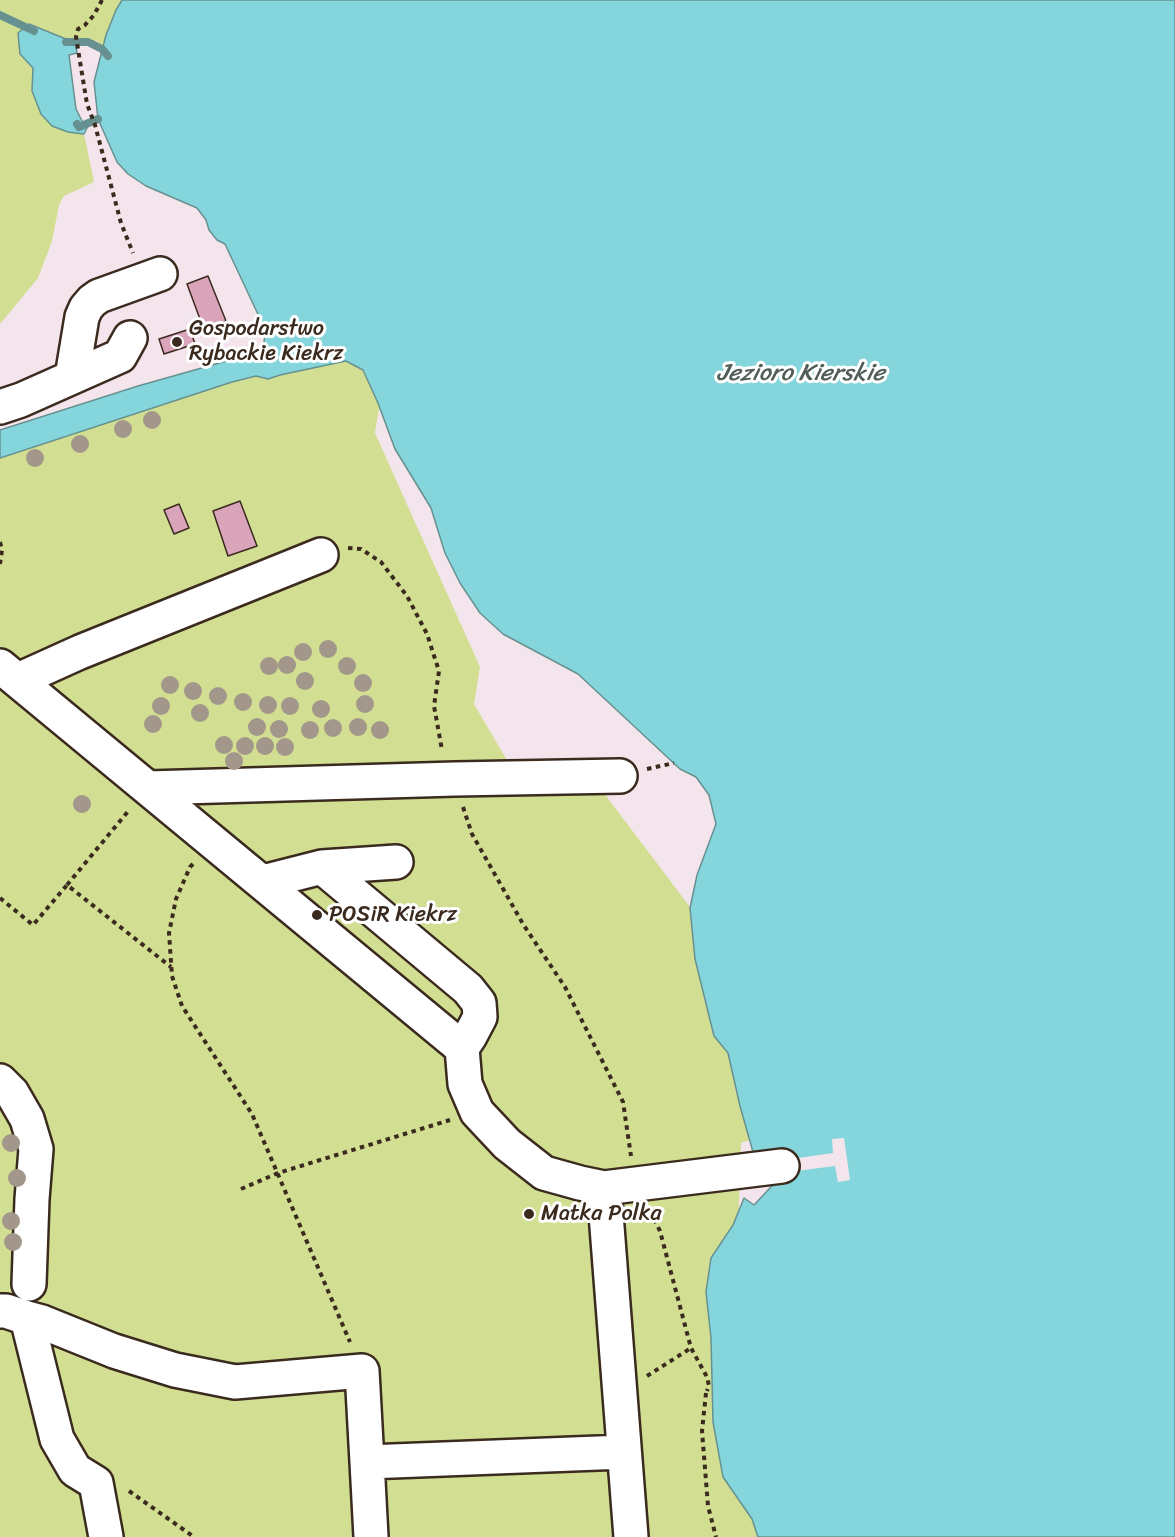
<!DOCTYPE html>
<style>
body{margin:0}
canvas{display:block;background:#f4e4eb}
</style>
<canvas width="1175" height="1537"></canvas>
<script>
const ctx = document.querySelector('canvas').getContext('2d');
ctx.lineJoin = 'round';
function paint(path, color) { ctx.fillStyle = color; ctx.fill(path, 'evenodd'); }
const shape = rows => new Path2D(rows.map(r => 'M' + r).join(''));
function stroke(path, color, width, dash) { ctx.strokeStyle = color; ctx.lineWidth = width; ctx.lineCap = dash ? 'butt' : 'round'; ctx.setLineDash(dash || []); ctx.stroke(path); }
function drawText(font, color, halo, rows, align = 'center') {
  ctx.font = font + ' Sriracha,sans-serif'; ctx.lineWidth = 6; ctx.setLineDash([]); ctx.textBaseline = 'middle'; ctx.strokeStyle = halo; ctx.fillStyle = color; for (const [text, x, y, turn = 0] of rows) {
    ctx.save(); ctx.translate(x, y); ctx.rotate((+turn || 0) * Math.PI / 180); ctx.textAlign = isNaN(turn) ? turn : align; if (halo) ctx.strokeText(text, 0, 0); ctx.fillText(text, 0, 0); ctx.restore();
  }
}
paint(shape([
 [0,0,237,0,197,208,146,186,128,174,117,162,98,119,94,82,102,50,97,41,66,39,29,24,33,68,32,91,41,114,52,126,68,132,84,134,94,182,64,196,59,205,52,241,38,278,0,324],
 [334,322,668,757,578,674,503,634,480,613,460,583,445,553,431,508,395,449,379,408,375,433,480,667,474,704,522,786,597,784,690,907,697,875,716,824,709,794,696,777,680,769,752,749,763,1130,750,1140,741,1143,736,1293,761,1537,0,1537,0,455,272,367]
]), '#d2df93');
const water = shape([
 [122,0,1175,0,1175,1537,758,1537,752,1519,723,1477,713,1422,711,1338,706,1292,711,1258,733,1225,744,1198,754,1205,783,1174,753,1152,740,1106,728,1053,714,1036,695,959,690,908,697,875,716,824,709,795,696,777,680,769,578,674,503,634,480,613,460,583,445,553,431,508,395,449,378,403,363,370,346,361,280,375,268,379,256,376,232,382,0,458,0,430,138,386,237,358,245,361,260,349,264,342,265,335,263,325,225,244,217,240,209,230,206,220,197,208,146,186,128,174,117,162,98,119,94,82,106,35,116,10,122,0],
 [29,24,66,39,75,40,77,53,69,55,76,109,82,121,88,126,84,134,68,132,52,126,41,114,32,91,33,68,20,54,18,33,29,24]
]);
paint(water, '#85d6dc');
stroke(water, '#679190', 1.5);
paint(shape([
 [844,1138,850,1180,838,1182,835,1166,780,1173,777,1161,833,1153,832,1139]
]), '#f4e4eb');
stroke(shape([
 [0,15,34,31],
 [66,42,88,42,102,49,108,56],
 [77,124,79,127,98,119]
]), '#679190', 8);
const building = shape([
 [208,276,226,321,204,330,187,284,208,276],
 [190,329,195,344,164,354,159,339,190,329],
 [240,501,257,546,228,556,213,511,240,501],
 [179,504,189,528,174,534,164,510,179,504]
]);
paint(building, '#daa4bb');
stroke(building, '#3b2a1e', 1.5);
const minor = shape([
 [72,377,82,317,86,308,92,301,99,296,160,274],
 [0,407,21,400,120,356,130,338],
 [0,666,462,1048,465,1084,477,1112,507,1144,544,1173,580,1183,604,1188,782,1166],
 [18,680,80,652,321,555],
 [148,788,455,779,620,776],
 [322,867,396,862],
 [263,882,322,867,468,989,479,1003,480,1017,470,1036,462,1048],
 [0,1081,12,1093,27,1119,36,1149,32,1199,29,1284],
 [604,1188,631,1537],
 [0,1311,6,1311,27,1318,57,1439,75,1470,96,1483,106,1537],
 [27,1318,42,1322,114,1351,175,1370,235,1382,362,1371,367,1462],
 [371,1537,367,1462,624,1452]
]);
stroke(minor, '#3b2a1e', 38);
stroke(shape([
 [102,0,94,15,85,25,78,29,76,37,87,104,95,125,121,223,133,253],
 [0,542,2,550,0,564],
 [348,548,361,549,381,562,407,596,427,634,439,671,434,706,442,750],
 [647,769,674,763],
 [463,807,472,834,523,924,565,987,623,1102,631,1156],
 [193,864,190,867,176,899,169,933,172,976,182,1006,252,1114,350,1342],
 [67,885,130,809],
 [0,898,33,925,67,885,171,967],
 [241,1189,278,1173,450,1120],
 [650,1211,660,1231,691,1348,707,1377,709,1386,707,1391],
 [647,1376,691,1348],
 [706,1393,702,1431,708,1506,716,1537],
 [129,1491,194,1537]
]), '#3b2a1e', 4, [4.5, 4.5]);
stroke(minor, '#fff', 33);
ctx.fillStyle = '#a3968a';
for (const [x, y] of [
 [152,420],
 [123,429],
 [80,444],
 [35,458],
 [328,649],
 [303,652],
 [287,665],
 [269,666],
 [347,666],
 [305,681],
 [363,683],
 [170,685],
 [193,691],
 [218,696],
 [243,702],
 [365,704],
 [268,705],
 [161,706],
 [290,706],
 [321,709],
 [200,713],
 [153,724],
 [257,727],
 [358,727],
 [333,728],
 [279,729],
 [310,730],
 [380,730],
 [224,745],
 [245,746],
 [265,746],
 [285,747],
 [234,761],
 [82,804],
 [11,1143],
 [17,1178],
 [11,1221],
 [13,1242]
]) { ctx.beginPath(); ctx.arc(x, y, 9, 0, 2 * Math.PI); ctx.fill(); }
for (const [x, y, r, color] of [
 [177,342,6,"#3b2a1e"],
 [317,915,6,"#3b2a1e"],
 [529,1214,6,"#3b2a1e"]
]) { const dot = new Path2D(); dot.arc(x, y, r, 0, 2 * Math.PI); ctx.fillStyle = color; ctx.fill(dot); stroke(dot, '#fff', 2); }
drawText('22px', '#3b2a1e', '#fff', [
 ["Gospodarstwo",189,329],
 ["Rybackie Kiekrz",189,354],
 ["POSiR Kiekrz",329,915],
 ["Matka Polka",541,1214]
], 'left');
drawText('italic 24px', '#515e57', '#fff', [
 ["Jezioro Kierskie",801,374]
]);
</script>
